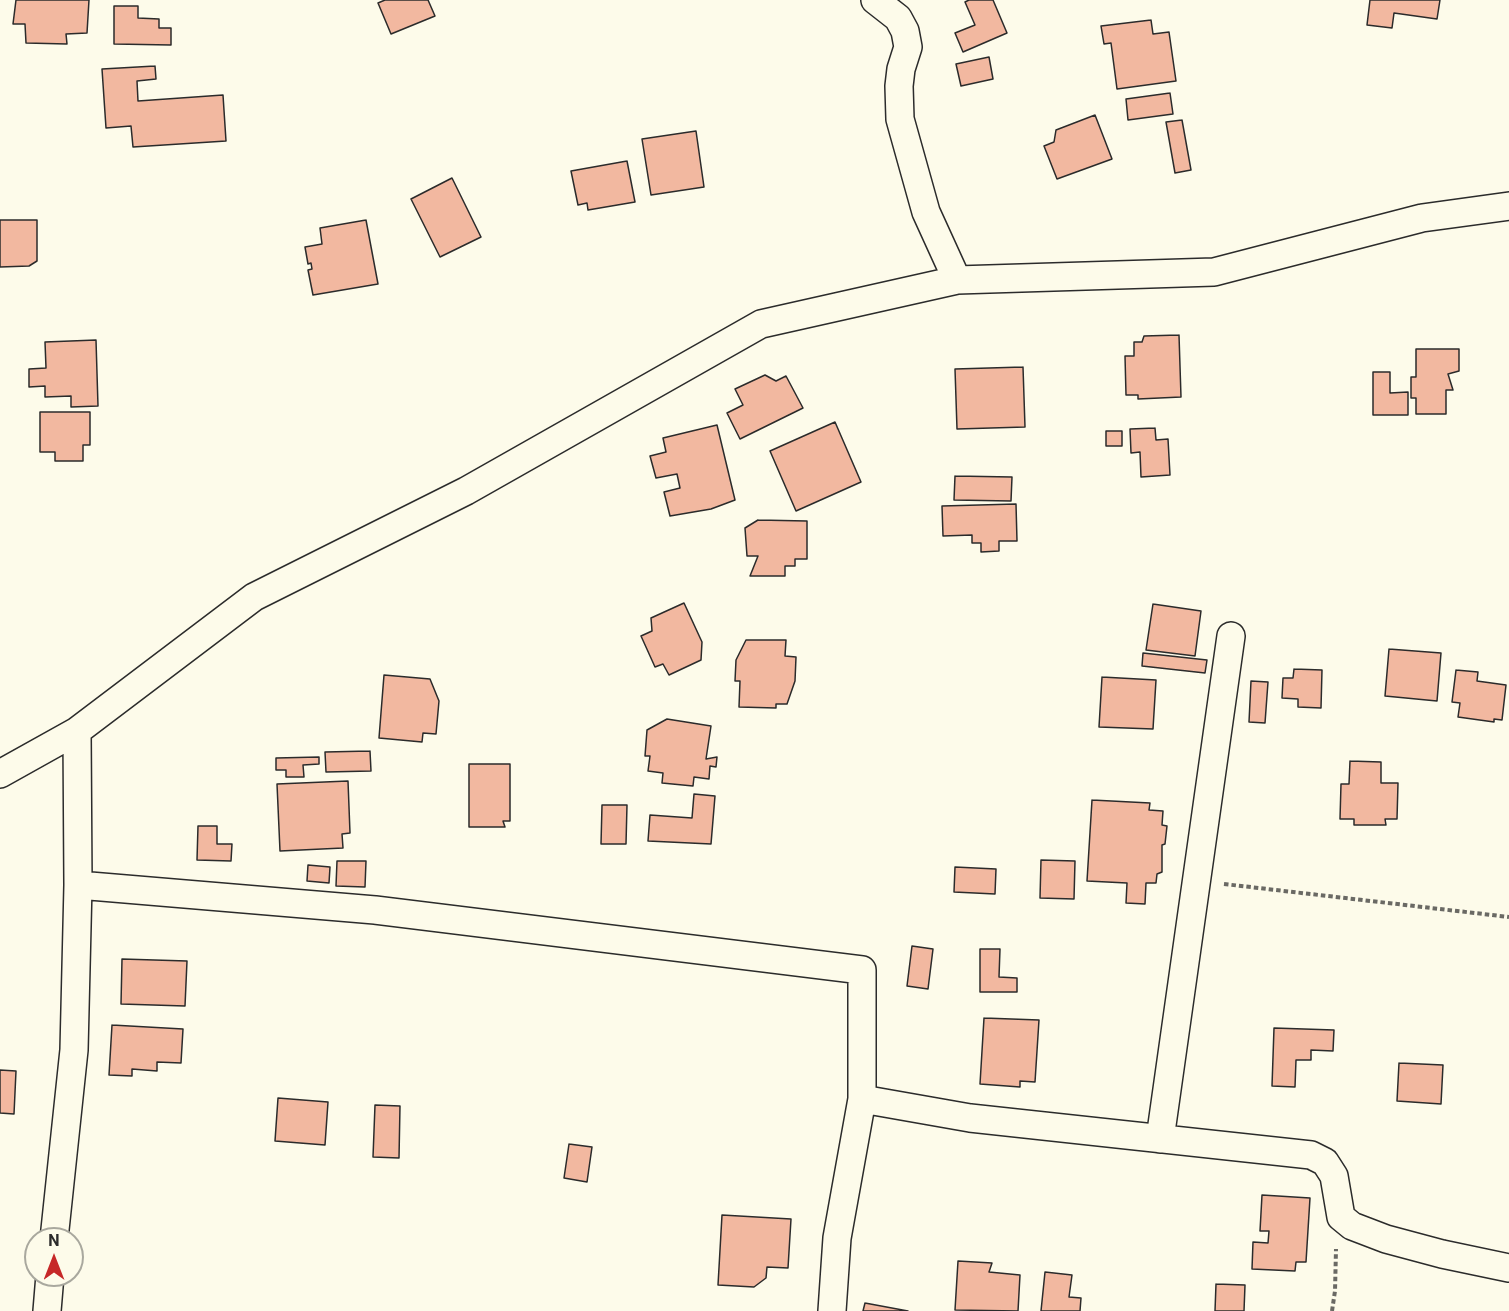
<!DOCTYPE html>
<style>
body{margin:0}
#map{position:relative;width:1509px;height:1311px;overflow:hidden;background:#fdfbea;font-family:Roboto,sans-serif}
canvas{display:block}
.north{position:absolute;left:24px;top:1227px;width:60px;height:60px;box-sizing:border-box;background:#fdfbea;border:2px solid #a9a89e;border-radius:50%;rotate:0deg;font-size:16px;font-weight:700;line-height:24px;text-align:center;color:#2b2b2b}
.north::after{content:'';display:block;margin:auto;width:21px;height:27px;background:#c62828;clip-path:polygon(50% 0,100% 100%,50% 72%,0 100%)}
</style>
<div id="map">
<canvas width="1509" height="1311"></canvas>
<div class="north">N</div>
</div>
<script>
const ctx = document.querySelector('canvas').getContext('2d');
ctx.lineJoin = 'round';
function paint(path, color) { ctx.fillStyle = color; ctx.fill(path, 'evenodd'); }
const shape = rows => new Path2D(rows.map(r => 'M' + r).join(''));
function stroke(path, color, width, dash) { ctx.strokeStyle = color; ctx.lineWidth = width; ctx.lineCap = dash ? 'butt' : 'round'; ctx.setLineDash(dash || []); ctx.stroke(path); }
const building = shape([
 [16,0,89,0,87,33,66,34,67,44,26,43,25,24,13,24,16,0],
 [385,0,428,0,435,16,391,34,378,3,385,0],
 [969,0,993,0,1007,33,963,52,955,33,975,25,965,2,969,0],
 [1370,0,1440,0,1437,19,1394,13,1392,28,1367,25,1370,0],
 [114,6,138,6,138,18,159,19,159,28,171,28,171,45,114,44,114,6],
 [1151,20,1153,34,1169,32,1176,81,1117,89,1111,43,1104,44,1101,26,1151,20],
 [989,57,993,79,961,86,956,64,989,57],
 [155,66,156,79,137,81,138,101,223,95,226,141,133,147,131,126,106,128,102,69,155,66],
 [1170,93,1173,114,1128,120,1126,99,1170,93],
 [1095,115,1112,159,1057,179,1044,146,1054,142,1056,130,1095,115],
 [1182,120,1191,170,1175,173,1166,122,1182,120],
 [696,131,704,187,651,195,642,139,696,131],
 [627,161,635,202,588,210,587,203,578,205,571,171,627,161],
 [452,178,481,237,440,257,411,199,452,178],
 [0,220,37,220,37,261,29,266,0,267,0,220],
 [366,220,378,284,313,295,308,270,312,269,311,263,308,264,305,247,322,244,320,228,366,220],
 [1179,335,1181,397,1138,399,1138,395,1126,395,1125,356,1134,356,1134,342,1142,342,1144,336,1179,335],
 [96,340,98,406,71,407,71,396,45,397,45,386,29,387,29,369,46,368,45,342,96,340],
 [1416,349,1459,349,1459,371,1448,374,1453,390,1446,390,1446,414,1416,414,1416,398,1411,398,1411,377,1416,377,1416,349],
 [1023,367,1025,427,957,429,955,369,1023,367],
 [1373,372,1390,372,1390,393,1408,392,1408,415,1373,415,1373,372],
 [765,375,776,381,786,376,803,408,740,439,727,413,743,405,735,389,765,375],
 [40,412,90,412,90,445,83,445,83,461,55,461,55,452,40,452,40,412],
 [835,422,861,482,796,511,770,451,835,422],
 [717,425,735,500,711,509,670,516,664,492,680,488,677,474,656,478,650,456,666,452,663,438,717,425],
 [1155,428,1156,440,1168,439,1170,475,1141,477,1140,452,1131,453,1130,429,1155,428],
 [1106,431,1122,431,1122,446,1106,446,1106,431],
 [955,476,1012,477,1011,501,954,500,955,476],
 [1016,504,1017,541,999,541,999,551,981,552,981,543,972,543,972,535,943,536,942,506,1016,504],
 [758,520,807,521,807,559,795,559,795,566,785,566,785,576,750,576,758,556,747,556,745,528,758,520],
 [684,603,702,642,701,660,669,675,663,664,655,667,641,636,652,631,651,618,684,603],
 [1153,604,1201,611,1195,656,1146,650,1153,604],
 [746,640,786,640,785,656,796,657,795,681,787,704,776,704,776,708,739,707,740,681,735,681,736,660,746,640],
 [1389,649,1441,653,1437,701,1385,696,1389,649],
 [1143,653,1207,660,1205,673,1142,666,1143,653],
 [1294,669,1322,670,1321,708,1298,707,1298,699,1282,698,1283,678,1293,678,1294,669],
 [1456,670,1478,672,1477,681,1506,685,1502,720,1494,719,1494,722,1458,717,1460,703,1452,702,1456,670],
 [384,675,430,679,439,701,436,734,423,733,422,742,379,738,384,675],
 [1102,677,1156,680,1153,729,1099,727,1102,677],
 [1251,681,1268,682,1265,723,1249,722,1251,681],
 [667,719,711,726,706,759,717,757,716,767,710,766,709,779,694,777,693,786,662,783,663,773,648,771,650,756,645,756,647,730,667,719],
 [370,751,371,771,326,772,325,752,370,751],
 [319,757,319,764,303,765,304,777,286,777,286,770,276,770,276,758,319,757],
 [1350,761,1381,762,1381,783,1398,783,1397,819,1385,819,1386,825,1354,825,1354,819,1340,819,1341,784,1349,784,1350,761],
 [469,764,510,764,510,821,503,821,505,827,469,827,469,764],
 [348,781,350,833,342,834,343,848,280,851,277,784,348,781],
 [694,794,715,796,711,844,648,841,650,815,692,818,694,794],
 [1092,800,1150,803,1149,810,1163,811,1162,825,1167,826,1165,844,1162,845,1162,872,1157,874,1156,883,1146,883,1145,904,1126,903,1127,883,1087,881,1092,800],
 [602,805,627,805,626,844,601,844,602,805],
 [198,826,217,826,217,844,232,844,231,861,197,860,198,826],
 [1041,860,1075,861,1074,899,1040,898,1041,860],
 [337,861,366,861,365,887,336,886,337,861],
 [308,865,330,867,329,883,307,881,308,865],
 [955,867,996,869,995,894,954,892,955,867],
 [912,946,933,949,928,989,907,986,912,946],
 [980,949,1000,949,999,977,1017,978,1017,992,980,992,980,949],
 [122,959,187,961,185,1006,121,1004,122,959],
 [984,1018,1039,1020,1035,1082,1020,1081,1020,1087,980,1084,984,1018],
 [112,1025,183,1029,181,1063,157,1062,157,1071,132,1069,132,1076,109,1075,112,1025],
 [1274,1028,1334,1030,1333,1051,1311,1050,1311,1060,1296,1060,1295,1087,1272,1086,1274,1028],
 [1399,1063,1443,1065,1441,1104,1397,1101,1399,1063],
 [0,1070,16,1071,14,1114,0,1113,0,1070],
 [278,1098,328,1102,325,1145,275,1141,278,1098],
 [375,1105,400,1106,399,1158,373,1157,375,1105],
 [569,1144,592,1147,587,1182,564,1178,569,1144],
 [1262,1195,1310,1198,1306,1262,1296,1262,1295,1271,1252,1269,1253,1242,1268,1243,1269,1231,1260,1231,1262,1195],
 [722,1215,791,1219,788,1268,767,1267,766,1278,754,1287,718,1285,722,1215],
 [958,1261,992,1263,989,1272,1020,1275,1018,1311,955,1310,958,1261],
 [1045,1272,1072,1275,1069,1297,1081,1298,1080,1311,1041,1311,1045,1272],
 [1216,1284,1245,1285,1244,1311,1215,1311,1216,1284],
 [865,1303,908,1311,863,1311,865,1303]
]);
paint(building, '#f2b8a0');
stroke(building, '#2b2b2b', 1.5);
const minor = shape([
 [875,0,898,18,905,31,908,47,901,69,899,86,900,119,926,212,957,280],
 [0,774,77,731,254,597,466,491,761,324,957,280,1214,272,1422,218,1509,206],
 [78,885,375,910,862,970,862,1099,837,1238,832,1311],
 [862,1099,970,1118,1311,1155,1325,1162,1334,1176,1341,1217,1352,1226,1386,1239,1442,1254,1509,1268],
 [1160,1139,1231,636],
 [54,1239,74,1050,78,885,77,731],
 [47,1311,50,1275]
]);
stroke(minor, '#2b2b2b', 30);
stroke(shape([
 [1224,884,1509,917],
 [1332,1311,1335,1291,1336,1249]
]), '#6a6964', 4, [4.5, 3]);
stroke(minor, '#fdfbea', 27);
</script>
